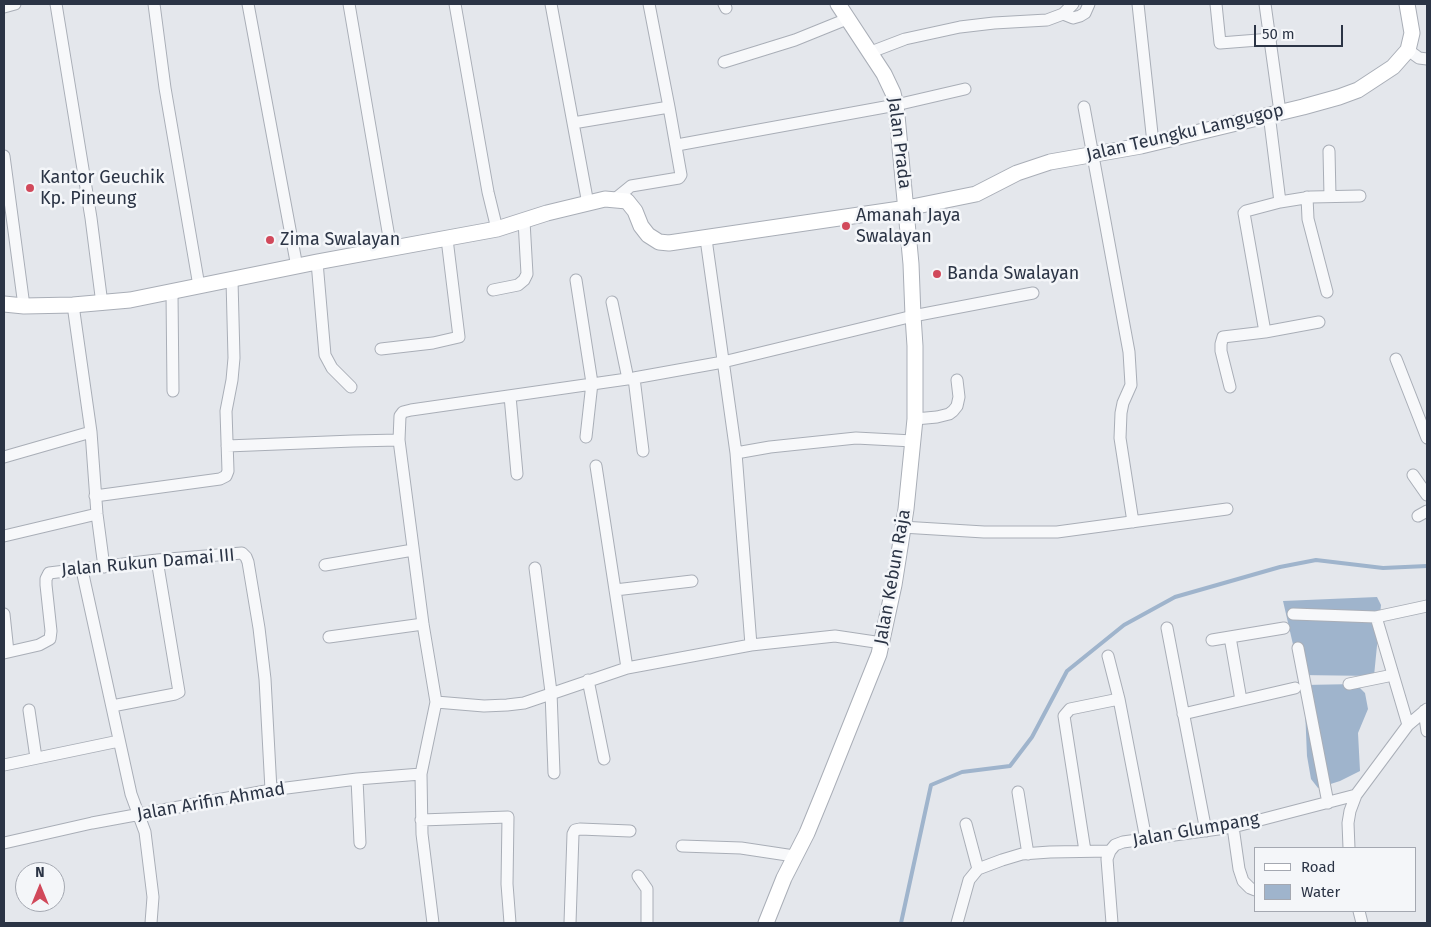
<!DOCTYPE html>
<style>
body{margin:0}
#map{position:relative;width:1431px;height:927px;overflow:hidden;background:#e4e7ec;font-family:"Fira Sans",sans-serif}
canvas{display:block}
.frame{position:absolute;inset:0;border:5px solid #2b3445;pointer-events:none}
.legend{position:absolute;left:1254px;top:847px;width:162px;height:65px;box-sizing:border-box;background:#f4f6f9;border:1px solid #a4a8b1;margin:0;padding:6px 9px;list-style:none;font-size:15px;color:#2b3445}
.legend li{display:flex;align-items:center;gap:10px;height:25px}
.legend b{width:25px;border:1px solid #a4a8b1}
.north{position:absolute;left:15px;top:862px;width:50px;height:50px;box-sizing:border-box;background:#f4f6f9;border:1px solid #a4a8b1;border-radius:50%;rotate:0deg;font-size:14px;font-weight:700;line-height:20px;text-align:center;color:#2b3445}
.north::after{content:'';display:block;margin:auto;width:18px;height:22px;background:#d1495b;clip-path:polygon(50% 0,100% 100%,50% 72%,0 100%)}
.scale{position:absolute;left:1254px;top:25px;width:89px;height:22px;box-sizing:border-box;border:2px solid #2b3445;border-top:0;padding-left:6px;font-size:15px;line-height:18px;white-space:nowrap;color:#2b3445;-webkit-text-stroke:4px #f4f6f9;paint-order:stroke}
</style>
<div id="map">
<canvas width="1431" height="927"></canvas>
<div class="frame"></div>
<ul class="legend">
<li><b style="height:6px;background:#fff"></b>Road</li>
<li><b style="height:14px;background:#9fb4cc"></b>Water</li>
</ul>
<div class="north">N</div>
<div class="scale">50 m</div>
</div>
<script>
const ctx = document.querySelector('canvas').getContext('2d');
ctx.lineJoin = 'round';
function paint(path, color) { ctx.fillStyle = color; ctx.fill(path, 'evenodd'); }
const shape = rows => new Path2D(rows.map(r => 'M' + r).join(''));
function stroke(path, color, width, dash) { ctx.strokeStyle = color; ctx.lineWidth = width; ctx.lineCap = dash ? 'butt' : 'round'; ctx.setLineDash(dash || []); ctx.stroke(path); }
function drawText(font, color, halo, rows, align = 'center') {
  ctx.font = font + ' "Fira Sans",sans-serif'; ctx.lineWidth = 5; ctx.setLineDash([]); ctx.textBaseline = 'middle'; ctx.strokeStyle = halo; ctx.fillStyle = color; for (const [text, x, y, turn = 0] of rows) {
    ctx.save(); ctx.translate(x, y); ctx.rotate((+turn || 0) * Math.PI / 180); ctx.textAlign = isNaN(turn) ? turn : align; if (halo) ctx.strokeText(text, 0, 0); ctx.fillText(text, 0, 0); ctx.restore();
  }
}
paint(shape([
 [1377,597,1381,605,1374,676,1300,675,1283,601],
 [1356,684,1365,693,1368,709,1358,733,1360,771,1340,781,1318,788,1311,779,1307,756,1304,685]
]), '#9fb4cc');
stroke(shape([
 [901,923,931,785,962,772,1010,766,1032,737,1067,671,1124,625,1175,597,1280,567,1316,560,1383,568,1427,566]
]), '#9fb4cc', 4);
const street = shape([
 [56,4,91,218,102,304],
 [154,4,165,88,199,286],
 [248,4,297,267],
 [349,4,391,249],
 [455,4,488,192,497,229],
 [551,4,588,204],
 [649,4,669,107],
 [724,4,726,8],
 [1138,4,1153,143],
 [1216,4,1220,43,1271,39],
 [1265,4,1280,112],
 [4,7,15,4],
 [1063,14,1073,18,1080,16,1085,13,1089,4],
 [1408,50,1419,58,1427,59],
 [871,52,905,39,960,27,994,23,1047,20,1063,14,1073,4],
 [724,62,795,40,847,19],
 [1084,107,1129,352,1131,385,1123,403,1121,413,1120,438,1133,522],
 [573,123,669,107,681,175,679,178,631,186,615,199],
 [677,145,896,105,965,89],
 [1329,151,1330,196],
 [4,156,24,306],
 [1307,197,1308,219,1327,292],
 [1280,202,1311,197,1360,196],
 [706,239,736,453,751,645],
 [317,262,325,355,332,368,351,387],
 [576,280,592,383,586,437],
 [493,290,518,285,524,280,527,274,524,221],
 [172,293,173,391],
 [612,302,628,379],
 [73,305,91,432,97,514,104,567],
 [1265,332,1244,213,1246,211,1280,202,1269,114],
 [381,349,433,343,459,337,447,239],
 [1396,359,1427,438],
 [634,378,643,451],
 [1230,387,1221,351,1221,344,1223,337,1265,332,1319,322],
 [510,396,517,474],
 [915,419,937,417,949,414,953,411,957,406,959,397,957,380],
 [399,440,423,624,436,702],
 [227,446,353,441,399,440,400,416,403,412,411,410,634,378,723,362,913,316,1033,293],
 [736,453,770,447,856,438,913,441],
 [4,457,91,432],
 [596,466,627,668],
 [1413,475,1427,495],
 [95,496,220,479,226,476,228,471,226,411,232,380,234,358,232,280],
 [1418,516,1427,511],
 [902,527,984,532,1057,532,1227,509],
 [4,536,97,514],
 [325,565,413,550],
 [535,568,551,692,554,773],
 [82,570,131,794,145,832,153,897,151,923],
 [615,590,692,581],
 [4,614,8,652],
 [1293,614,1376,617,1427,606],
 [1376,617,1408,725],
 [1167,628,1206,831],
 [329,637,423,624],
 [1230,637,1284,628],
 [1212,640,1230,637,1241,700],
 [1298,648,1328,803],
 [4,653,39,645,50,639,51,631,46,585,46,579,49,573,157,560,242,553,246,557,248,562,259,628,265,679,271,790],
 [588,680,604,759],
 [1349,684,1393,675],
 [1119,699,1146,839],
 [112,706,175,694,179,692,157,560],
 [29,710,36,758],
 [1424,711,1427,731],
 [1183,714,1295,688],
 [4,765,119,741],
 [357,779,360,843],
 [1018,792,1028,854],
 [421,820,508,817,507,884,510,923],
 [966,824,978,869],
 [1233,827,1239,869,1243,881,1250,888,1255,890],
 [4,843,92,823,271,790,357,779,421,774],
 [682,846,741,848,794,856],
 [1349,848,1348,823,1350,811,1356,795,1408,725,1427,709],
 [1085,851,1064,716,1070,709,1119,699,1108,656],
 [638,876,647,889,647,923],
 [1359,911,1362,923],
 [433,923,422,834,421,774,436,702,484,706,507,705,524,703,627,668,751,645,835,636,882,643],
 [570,923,573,834,575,830,580,829,630,831],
 [957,923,969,880,978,869,1002,860,1022,854,1050,852,1110,851],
 [1112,923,1107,859,1110,851,1115,845,1123,842,1233,827,1356,795]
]);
const secondary = shape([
 [4,304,24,306,73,305,130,300,317,262,497,229,547,213,605,199,627,201,635,211,641,226,648,235,659,242,669,243,907,208,976,194,1017,173,1050,162,1141,146,1303,107,1339,97,1358,90,1393,67,1408,50,1412,33,1407,4],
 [766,923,784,878,807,833,825,789,879,654,894,585,906,509,915,419,915,346,913,316,911,264,896,105,893,93,884,74,838,4]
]);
stroke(street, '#a9aeb7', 13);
stroke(secondary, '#a9aeb7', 17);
stroke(street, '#f7f8fa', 11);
stroke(secondary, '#fff', 15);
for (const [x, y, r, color] of [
 [30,188,5,"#d1495b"],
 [846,226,5,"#d1495b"],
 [270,240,5,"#d1495b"],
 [937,274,5,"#d1495b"]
]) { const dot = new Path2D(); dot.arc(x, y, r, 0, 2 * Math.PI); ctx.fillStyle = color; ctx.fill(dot); stroke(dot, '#f4f6f9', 2); }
drawText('18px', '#2b3445', '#f4f6f9', [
 ["Jalan Teungku Lamgugop",1185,133,-13],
 ["Jalan Prada",899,143,83],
 ["Jalan Rukun Damai III",148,563,-5],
 ["Jalan Kebun Raja",893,577,-80],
 ["Jalan Arifin Ahmad",211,802,-10],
 ["Jalan Glumpang",1196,830,-10]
]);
drawText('18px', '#2b3445', '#f4f6f9', [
 ["Kantor Geuchik",40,178],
 ["Kp. Pineung",40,199],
 ["Amanah Jaya",856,216],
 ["Swalayan",856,237],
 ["Zima Swalayan",280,240],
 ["Banda Swalayan",947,274]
], 'left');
</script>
